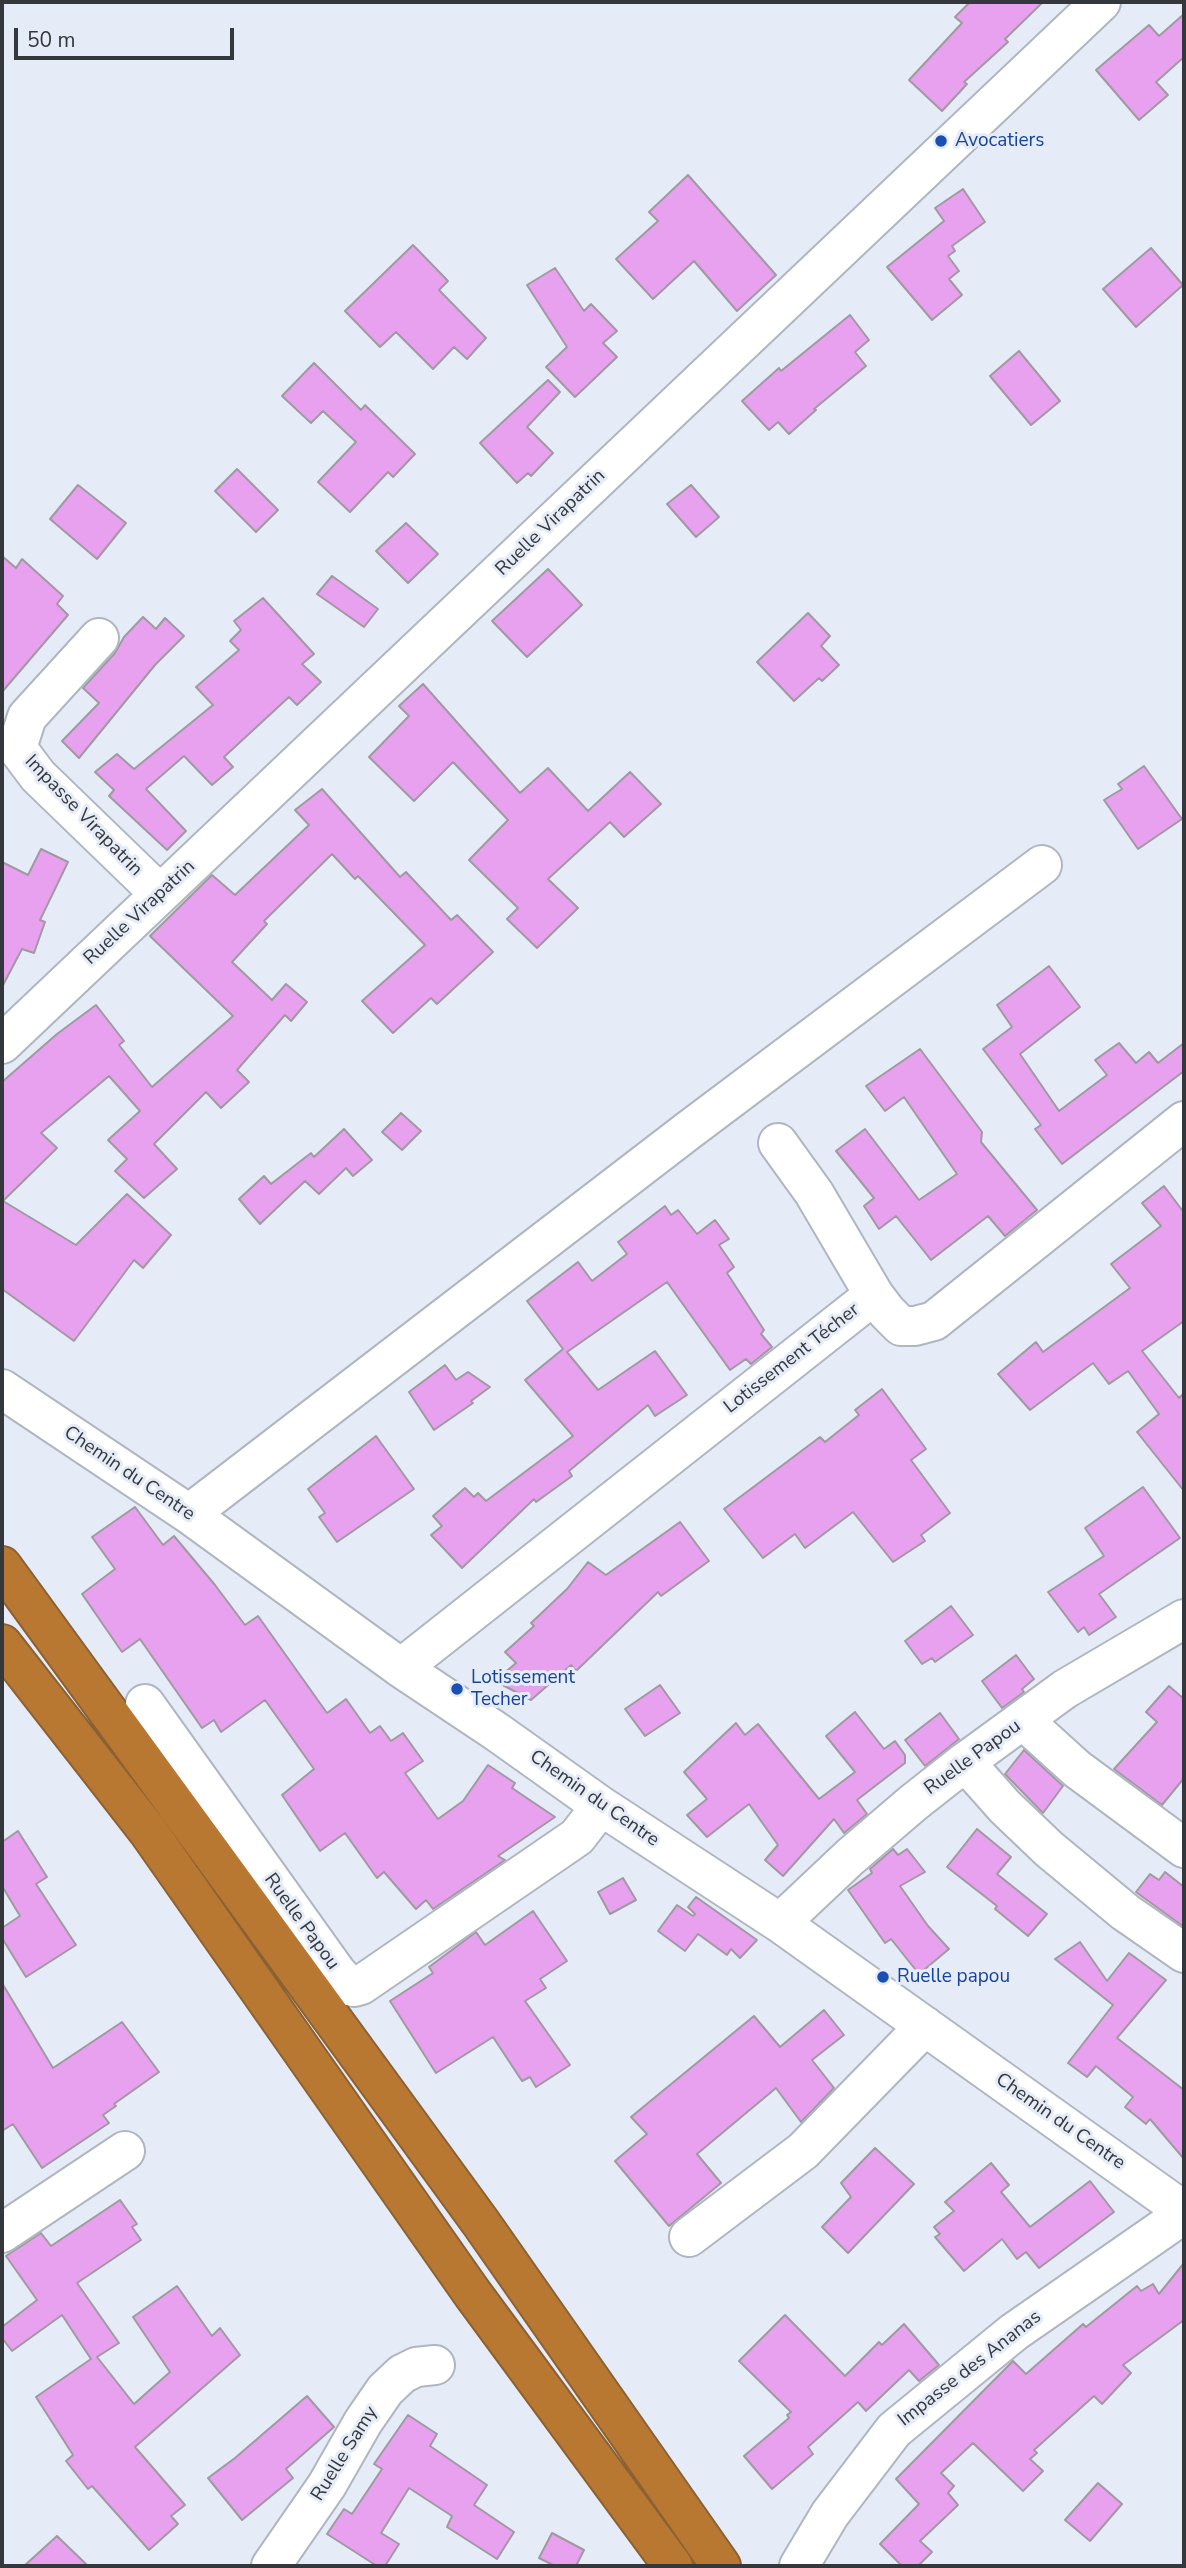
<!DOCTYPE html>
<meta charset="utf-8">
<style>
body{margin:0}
#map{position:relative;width:1186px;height:2568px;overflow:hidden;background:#e6ecf7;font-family:"Nunito Sans",sans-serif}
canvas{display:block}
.frame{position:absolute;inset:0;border:4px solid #34373b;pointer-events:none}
.scale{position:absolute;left:14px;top:28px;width:220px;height:32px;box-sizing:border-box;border:4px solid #34373b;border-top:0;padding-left:9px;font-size:21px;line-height:24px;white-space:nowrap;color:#34373b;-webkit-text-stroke:5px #e6ecf7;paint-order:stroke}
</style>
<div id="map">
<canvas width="1186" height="2568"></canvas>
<div class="frame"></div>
<div class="scale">50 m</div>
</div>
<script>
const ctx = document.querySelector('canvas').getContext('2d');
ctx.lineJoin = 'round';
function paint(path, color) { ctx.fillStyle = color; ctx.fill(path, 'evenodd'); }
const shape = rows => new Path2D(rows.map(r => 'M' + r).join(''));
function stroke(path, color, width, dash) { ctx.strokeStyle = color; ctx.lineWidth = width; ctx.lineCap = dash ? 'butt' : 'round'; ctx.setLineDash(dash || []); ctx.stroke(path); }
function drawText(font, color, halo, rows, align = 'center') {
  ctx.font = font + ' "Nunito Sans",sans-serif'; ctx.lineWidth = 6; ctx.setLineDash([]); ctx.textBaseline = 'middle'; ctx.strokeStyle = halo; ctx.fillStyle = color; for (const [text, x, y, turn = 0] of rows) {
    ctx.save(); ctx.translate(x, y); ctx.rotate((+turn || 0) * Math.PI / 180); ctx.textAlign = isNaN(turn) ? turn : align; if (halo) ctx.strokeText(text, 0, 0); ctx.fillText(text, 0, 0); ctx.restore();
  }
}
const building = shape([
 [970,2,1043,2,1005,39,1008,42,964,82,967,84,942,111,909,80,962,23,955,17,970,2],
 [1184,14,1184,57,1156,82,1168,95,1139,120,1096,70,1149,25,1159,36,1184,14],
 [688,175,776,275,737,311,694,261,653,299,616,259,658,221,649,212,688,175],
 [963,189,985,222,952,246,955,251,948,256,959,271,949,279,962,295,932,320,887,267,944,221,935,208,963,189],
 [413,245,448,281,439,290,486,338,467,359,454,347,433,369,396,332,380,347,345,311,413,245],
 [1151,248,1183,285,1136,327,1103,289,1151,248],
 [555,268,584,311,591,304,617,331,603,343,617,357,575,397,546,367,567,347,527,285,555,268],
 [850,315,869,340,855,352,866,366,814,409,816,410,789,434,778,422,769,430,742,401,779,368,781,371,850,315],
 [1019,351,1060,401,1031,425,990,376,1019,351],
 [314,363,361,410,365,405,415,454,393,477,388,472,350,512,318,482,356,442,323,411,311,423,282,396,314,363],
 [548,380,560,392,527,427,553,453,531,476,528,473,517,483,480,443,548,380],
 [237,469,278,510,256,532,215,491,237,469],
 [78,485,126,523,97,559,50,519,78,485],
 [691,485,719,517,696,537,667,504,691,485],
 [406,523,438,554,408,583,376,551,406,523],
 [2,556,16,568,22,559,63,596,57,604,68,615,2,692,2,556],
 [548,569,582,605,527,657,492,621,548,569],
 [332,576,378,609,364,627,317,594,332,576],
 [263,598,314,654,302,664,321,682,297,705,289,697,224,757,233,767,212,785,184,756,146,789,186,831,167,850,109,796,114,790,95,772,117,754,134,769,213,705,196,687,239,650,230,641,241,630,234,621,263,598],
 [808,613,830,636,821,646,839,665,822,681,819,678,794,701,757,662,808,613],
 [143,617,156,629,165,618,184,636,155,665,79,758,62,741,99,703,83,688,115,653,124,637,143,617],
 [423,684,520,793,548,768,588,811,630,772,661,804,624,837,610,822,548,879,578,908,537,948,507,919,518,908,469,860,508,820,453,762,414,801,369,757,409,716,399,706,423,684],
 [1144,766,1182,819,1138,849,1104,800,1122,789,1118,784,1144,766],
 [322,789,400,877,406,872,451,920,457,915,493,952,437,1004,431,998,393,1033,362,1001,425,945,358,876,355,879,332,854,264,921,267,924,232,962,272,1000,286,984,307,1002,291,1021,285,1015,237,1070,249,1082,221,1108,206,1092,154,1144,177,1169,144,1198,115,1171,127,1159,108,1140,140,1111,109,1076,41,1133,57,1148,3,1201,76,1245,127,1194,171,1235,143,1268,134,1260,74,1341,2,1289,2,1082,57,1034,96,1005,124,1041,119,1045,152,1087,233,1016,150,936,212,875,235,895,309,825,295,810,322,789],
 [41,849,68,862,40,920,45,922,34,953,22,949,2,987,2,862,28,875,41,849],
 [1049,966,1080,1007,1020,1054,1059,1111,1107,1075,1095,1060,1119,1043,1136,1063,1149,1052,1158,1063,1184,1043,1184,1071,1062,1164,1035,1129,1041,1125,983,1049,1012,1027,997,1005,1049,966],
 [920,1049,982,1132,981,1142,1037,1210,1005,1236,988,1216,931,1260,896,1216,879,1229,864,1206,874,1198,836,1151,865,1129,919,1200,957,1174,904,1097,885,1111,866,1086,920,1049],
 [401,1113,421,1131,402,1150,382,1132,401,1113],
 [344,1129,372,1160,353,1176,346,1168,319,1194,305,1181,260,1224,239,1199,264,1176,271,1184,311,1153,314,1157,344,1129],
 [1164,1186,1182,1210,1184,1208,1184,1321,1142,1351,1179,1398,1184,1393,1184,1491,1137,1432,1159,1414,1128,1371,1109,1384,1093,1363,1030,1410,998,1374,1036,1342,1043,1352,1130,1288,1111,1264,1161,1226,1142,1203,1164,1186],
 [665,1206,671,1215,678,1210,697,1234,715,1220,729,1239,719,1245,734,1267,727,1273,764,1330,761,1334,772,1347,751,1364,746,1359,730,1370,667,1282,567,1352,598,1390,655,1351,687,1395,655,1416,648,1405,569,1471,572,1476,536,1502,534,1499,462,1568,431,1535,442,1526,433,1516,465,1488,474,1497,478,1493,486,1501,573,1436,525,1380,563,1349,527,1301,578,1262,592,1281,627,1254,618,1242,665,1206],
 [445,1365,456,1380,468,1372,490,1387,471,1401,473,1403,434,1430,409,1392,445,1365],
 [882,1389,926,1449,911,1460,950,1513,921,1535,925,1541,893,1562,853,1512,805,1548,795,1534,763,1558,724,1509,820,1437,825,1442,859,1415,855,1410,882,1389],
 [376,1436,414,1489,337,1542,319,1517,325,1513,308,1489,376,1436],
 [1143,1487,1180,1538,1099,1594,1116,1617,1089,1635,1084,1627,1078,1632,1048,1592,1104,1556,1085,1528,1143,1487],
 [135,1507,163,1545,174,1536,215,1585,245,1625,258,1616,327,1713,346,1699,370,1733,380,1726,391,1741,403,1733,423,1761,405,1773,438,1819,463,1801,488,1765,515,1783,512,1788,555,1817,498,1856,505,1860,433,1909,426,1900,416,1909,384,1872,377,1878,345,1833,320,1851,282,1795,314,1769,265,1700,221,1732,214,1720,202,1728,140,1639,122,1652,82,1594,115,1569,92,1537,135,1507],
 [680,1522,709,1561,661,1596,658,1592,576,1671,571,1665,531,1700,495,1681,516,1663,505,1652,534,1626,531,1623,567,1589,588,1562,606,1575,680,1522],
 [951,1606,973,1635,935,1662,932,1658,922,1664,905,1641,951,1606],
 [1016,1655,1034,1679,1022,1689,1024,1692,1002,1708,982,1681,1016,1655],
 [660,1685,680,1713,645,1736,625,1709,660,1685],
 [1169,1686,1184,1699,1184,1778,1162,1805,1114,1769,1157,1722,1146,1712,1169,1686],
 [855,1712,884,1749,895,1741,905,1755,905,1763,857,1800,867,1814,844,1833,834,1819,783,1876,765,1860,778,1845,749,1804,707,1837,687,1815,707,1799,684,1772,736,1723,745,1735,758,1724,819,1799,855,1772,826,1736,855,1712],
 [940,1713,959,1739,925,1766,905,1740,940,1713],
 [1024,1750,1063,1786,1043,1813,1005,1774,1024,1750],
 [977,1829,1011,1857,997,1874,1047,1914,1028,1936,995,1909,997,1906,947,1867,977,1829],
 [18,1831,47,1877,36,1884,76,1945,26,1977,2,1938,2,1928,20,1916,2,1886,2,1842,18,1831],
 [893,1849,898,1855,907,1849,925,1872,900,1886,928,1926,949,1949,919,1974,891,1939,885,1943,848,1890,872,1873,870,1869,893,1849],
 [1165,1872,1184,1887,1184,1927,1136,1892,1150,1874,1159,1880,1165,1872],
 [623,1878,636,1900,610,1914,598,1892,623,1878],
 [696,1897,757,1940,740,1958,731,1949,727,1955,698,1934,685,1951,658,1931,677,1905,693,1916,695,1914,688,1907,696,1897],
 [533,1911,567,1961,540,1979,546,1988,525,2001,570,2065,536,2087,530,2077,522,2081,493,2037,436,2073,390,2001,433,1973,429,1967,476,1932,485,1945,533,1911],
 [1080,1942,1107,1981,1129,1953,1166,1980,1117,2038,1184,2090,1184,2159,1150,2119,1146,2124,1125,2107,1133,2097,1096,2066,1087,2077,1068,2063,1113,2005,1055,1959,1080,1942],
 [2,1983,53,2068,122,2022,159,2072,114,2104,116,2106,103,2115,109,2123,42,2168,13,2124,2,2131,2,1983],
 [824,2010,844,2035,812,2060,834,2088,801,2122,776,2088,697,2154,721,2183,669,2226,615,2161,647,2134,631,2117,754,2016,780,2047,824,2010],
 [875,2148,914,2184,848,2253,822,2227,851,2197,841,2183,875,2148],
 [991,2163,1009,2185,1001,2192,1030,2227,1090,2181,1114,2212,1039,2268,1026,2252,1017,2259,1002,2239,964,2271,935,2237,940,2234,934,2227,954,2211,945,2202,991,2163],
 [120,2200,137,2224,132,2227,141,2240,77,2283,119,2343,97,2357,134,2404,170,2372,133,2317,177,2286,212,2336,220,2328,240,2355,135,2447,185,2505,171,2516,178,2524,149,2550,92,2486,88,2489,66,2461,73,2455,36,2397,91,2359,62,2315,12,2351,2,2338,2,2327,37,2300,6,2256,41,2233,51,2246,120,2200],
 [1184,2263,1184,2320,1123,2365,1131,2373,1102,2404,1094,2396,1034,2450,1037,2453,1030,2459,1043,2471,1023,2491,973,2443,941,2473,954,2486,948,2493,958,2505,920,2541,932,2552,918,2566,902,2566,880,2544,919,2504,896,2479,1013,2361,1026,2374,1083,2324,1086,2327,1137,2286,1141,2291,1153,2284,1159,2294,1184,2263],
 [785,2315,845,2376,879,2342,882,2345,904,2324,939,2365,919,2381,909,2370,866,2411,858,2402,808,2447,813,2454,772,2489,744,2456,789,2418,787,2415,791,2412,739,2361,785,2315],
 [307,2396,334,2427,286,2469,293,2478,242,2520,208,2478,235,2458,307,2396],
 [408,2415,437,2434,430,2446,487,2485,474,2505,514,2532,497,2559,447,2527,452,2516,409,2488,381,2533,399,2544,385,2566,377,2566,327,2534,344,2509,352,2514,382,2469,374,2464,408,2415],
 [1098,2483,1122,2504,1090,2541,1065,2520,1098,2483],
 [552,2533,584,2550,576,2566,555,2566,539,2558,552,2533],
 [57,2536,88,2566,24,2566,57,2536]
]);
paint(building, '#e7a1ee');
stroke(building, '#a199a2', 2);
const minor = shape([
 [99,638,27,717,17,748,38,776,160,894],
 [2,1044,1101,2],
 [778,1143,814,1193,874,1295],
 [2,1389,189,1514,401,1668,497,1732,601,1806,780,1923,1184,2211],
 [189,1514,689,1130,1042,865],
 [401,1668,874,1295,887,1312,901,1326,915,1326,934,1321,1184,1121],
 [145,1704,337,1973,349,1986,354,1987,361,1985,577,1837,601,1806],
 [1024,1721,1077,1769,1184,1848],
 [965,1762,1005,1807,1049,1849,1125,1912,1184,1953],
 [780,1923,850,1857,913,1803,965,1762,1065,1689,1184,1619],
 [2,2233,125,2151],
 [689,2237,803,2151,925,2026],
 [271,2566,327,2485,363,2422,385,2390,402,2374,416,2367,435,2365],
 [799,2566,830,2514,894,2430,1014,2332,1184,2214]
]);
const highway = shape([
 [2,1566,481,2223,721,2566],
 [2,1644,148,1831,472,2293,673,2566]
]);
stroke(minor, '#b0b6c0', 42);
stroke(highway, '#8a6134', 42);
stroke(minor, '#fff', 38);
stroke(highway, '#b87831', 38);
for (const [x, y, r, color] of [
 [941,141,7,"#1a4fb4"],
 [457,1689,7,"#1a4fb4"],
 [883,1977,7,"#1a4fb4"]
]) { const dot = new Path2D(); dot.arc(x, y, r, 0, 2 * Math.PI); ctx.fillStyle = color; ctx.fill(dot); stroke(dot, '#e6ecf7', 2.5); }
drawText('19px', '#164399', '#e6ecf7', [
 ["Avocatiers",955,141],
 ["Lotissement",471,1678],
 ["Techer",471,1700],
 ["Ruelle papou",897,1977]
], 'left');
drawText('19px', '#34373b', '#e6ecf7', [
 ["Ruelle Virapatrin",551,523,-44],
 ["Impasse Virapatrin",83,816,46],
 ["Ruelle Virapatrin",140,913,-43],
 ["Lotissement Técher",792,1359,-38],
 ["Chemin du Centre",129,1474,34],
 ["Ruelle Papou",973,1758,-36],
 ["Chemin du Centre",594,1799,35],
 ["Ruelle Papou",301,1922,54],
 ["Chemin du Centre",1060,2122,35],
 ["Impasse des Ananas",970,2369,-38],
 ["Ruelle Samy",345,2454,-58]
]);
</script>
